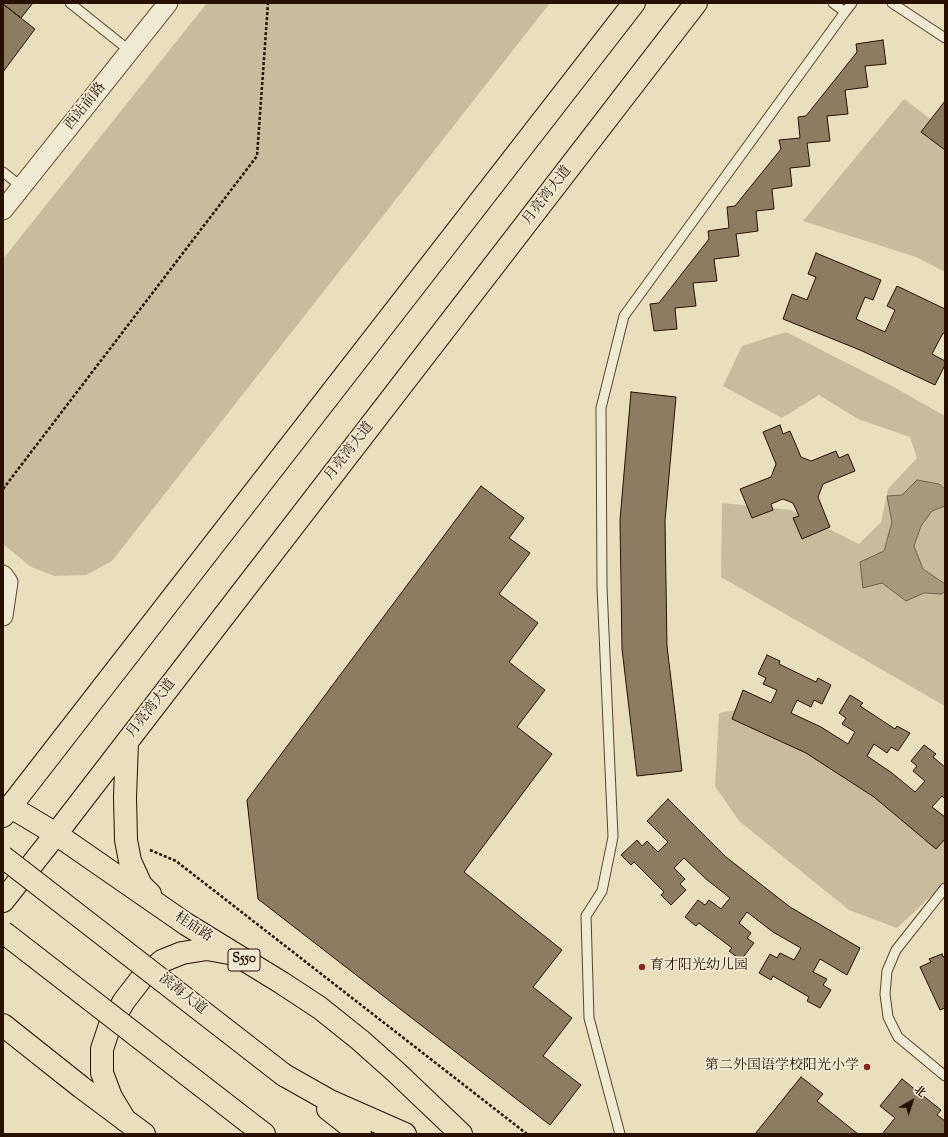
<!DOCTYPE html>
<meta charset="utf-8">
<style>
body{margin:0}
#map{position:relative;width:948px;height:1137px;overflow:hidden;background:#e9dfbc;font-family:"Sorts Mill Goudy","Noto Serif SC",serif}
canvas{display:block}
.frame{position:absolute;inset:0;border:4px solid #271000;pointer-events:none}
.north{position:absolute;left:892px;top:1081px;width:40px;height:40px;-webkit-text-stroke:3px #f1ead3;paint-order:stroke;rotate:39deg;font-size:11px;font-weight:700;line-height:16px;text-align:center;color:#271000}
.north::after{content:'';display:block;margin:auto;width:14px;height:18px;background:#271000;clip-path:polygon(50% 0,100% 100%,50% 72%,0 100%)}
</style>
<div id="map">
<canvas width="948" height="1137"></canvas>
<div class="frame"></div>
<div class="north">北</div>
</div>
<script>
const ctx = document.querySelector('canvas').getContext('2d');
ctx.lineJoin = 'round';
function paint(path, color) { ctx.fillStyle = color; ctx.fill(path, 'evenodd'); }
const shape = rows => new Path2D(rows.map(r => 'M' + r).join(''));
function stroke(path, color, width, dash) { ctx.strokeStyle = color; ctx.lineWidth = width; ctx.lineCap = dash ? 'butt' : 'round'; ctx.setLineDash(dash || []); ctx.stroke(path); }
function drawText(font, color, halo, rows, align = 'center') {
  ctx.font = font + ' "Sorts Mill Goudy","Noto Serif SC",serif'; ctx.lineWidth = 3.5; ctx.setLineDash([]); ctx.textBaseline = 'middle'; ctx.strokeStyle = halo; ctx.fillStyle = color; for (const [text, x, y, turn = 0] of rows) {
    ctx.save(); ctx.translate(x, y); ctx.rotate((+turn || 0) * Math.PI / 180); ctx.textAlign = isNaN(turn) ? turn : align; if (halo) ctx.strokeText(text, 0, 0); ctx.fillText(text, 0, 0); ctx.restore();
  }
}
paint(shape([
 [207,3,550,3,112,561,86,575,55,576,31,567,3,544,3,259],
 [904,99,945,130,945,272,916,257,803,221],
 [786,332,890,385,945,416,945,706,721,577,722,503,791,510,859,544,881,522,888,489,917,458,910,437,858,419,819,395,782,418,723,386,742,346],
 [741,709,923,810,945,841,945,883,897,928,849,910,739,821,715,786,719,713]
]), '#c8bc9c');
const water = shape([
 [917,480,939,484,945,489,945,506,932,511,921,526,914,546,923,569,945,584,945,591,942,594,924,593,906,601,882,583,863,588,860,562,884,551,892,522,887,496,902,495,917,480]
]);
paint(water, '#a7997c');
stroke(water, '#74624a', 1);
const building = shape([
 [3,3,33,3,21,18,3,4,3,3],
 [3,4,35,29,3,72,3,4],
 [883,40,886,64,865,66,868,87,845,90,848,114,827,116,830,141,807,143,810,166,790,168,792,186,772,189,774,209,756,211,758,231,736,234,739,256,714,259,717,281,693,283,696,306,675,308,677,329,654,331,650,304,659,303,709,239,708,231,729,228,727,207,735,206,781,149,779,140,800,138,798,117,806,116,857,52,856,44,883,40],
 [945,101,945,150,921,132,945,101],
 [816,253,881,280,873,300,865,297,856,319,885,332,895,310,887,306,897,286,945,309,945,334,943,333,932,354,945,361,945,365,935,385,860,350,783,319,792,294,807,300,816,277,808,274,816,253],
 [631,392,676,397,665,521,667,646,682,771,637,776,622,649,620,520,631,392],
 [780,425,783,434,790,431,801,457,811,461,836,451,839,458,848,454,855,471,823,484,818,497,830,527,802,539,793,518,799,516,793,503,783,499,771,504,773,510,752,518,740,489,771,477,776,464,763,432,780,425],
 [481,486,524,518,509,538,530,553,499,594,538,623,509,662,545,690,517,727,552,754,464,872,562,950,533,987,572,1018,543,1056,581,1085,550,1125,258,899,247,800,481,486],
 [767,655,780,661,779,664,816,682,818,678,831,685,822,704,814,700,811,707,797,700,791,713,821,727,848,744,855,732,842,724,846,718,839,713,850,695,863,703,860,706,895,729,897,726,910,733,898,751,891,747,887,753,874,744,867,756,892,773,915,792,925,781,913,771,917,766,911,761,924,745,936,754,933,757,945,767,945,799,942,796,932,807,945,817,945,839,936,849,874,797,806,753,732,719,743,690,771,703,777,690,763,684,766,678,758,674,767,655],
 [668,799,726,857,790,907,860,948,847,975,820,959,813,972,827,979,823,985,831,990,820,1008,807,1001,809,997,773,976,771,980,759,973,770,954,777,958,780,953,794,960,801,948,773,932,747,912,739,923,751,933,747,938,754,943,741,960,729,951,732,948,699,923,696,926,685,917,698,900,705,905,709,900,721,909,730,898,706,879,684,858,674,868,685,879,680,884,686,890,671,905,661,895,664,892,634,862,631,865,621,855,637,840,642,846,647,841,658,852,668,842,647,821,668,799],
 [942,954,943,957,945,956,945,1008,940,1010,920,967,931,962,929,959,942,954],
 [801,1077,823,1094,817,1101,858,1134,755,1134,801,1077],
 [902,1079,941,1110,937,1115,945,1121,945,1134,882,1134,895,1118,880,1106,902,1079]
]);
paint(building, '#8c7c62');
stroke(building, '#271000', 1);
const lane = shape([
 [70,3,130,51],
 [892,3,945,38],
 [845,12,852,3],
 [3,172,22,187],
 [945,888,896,950,887,971,885,994,888,1017,898,1037,945,1076],
 [620,1134,589,1018,586,916,602,891,613,837,602,587,601,408,624,316,845,12,833,3]
]);
const street = shape([
 [3,210,168,3],
 [3,575,8,582,3,616]
]);
const primary = shape([
 [127,742,125,797,126,840,130,861,141,885,150,894],
 [11,807,56,834,186,924,282,983,320,1008,360,1040,396,1072,461,1134],
 [3,816,634,3],
 [3,901,56,834,696,3],
 [3,1025,81,1087,144,1134],
 [125,1120,111,1097,102,1073,102,1049,110,1025,124,1001,141,979,162,961,182,953,207,949,229,953]
]);
const highway = shape([
 [284,1075,330,1101,405,1134],
 [328,1109,360,1134],
 [247,1121,264,1134]
]);
stroke(lane, '#58442f', 11);
stroke(street, '#58442f', 21);
stroke(primary, '#271000', 24);
stroke(highway, '#271000', 24);
stroke(shape([
 [3,489,257,156,268,3],
 [150,850,176,861,527,1134]
]), '#271000', 2.5, [3, 2]);
stroke(lane, '#f1ead3', 9);
stroke(street, '#f1ead3', 19);
stroke(primary, '#e9dfbc', 22);
stroke(highway, '#e9dfbc', 22);
const highwayBridge = shape([
 [3,857,284,1075],
 [3,932,247,1121]
]);
stroke(highwayBridge, '#271000', 24, []);
stroke(highwayBridge, '#e9dfbc', 22);
for (const [x, y, r, color] of [
 [642,967,4,"#8f2418"],
 [867,1067,4,"#8f2418"]
]) { const dot = new Path2D(); dot.arc(x, y, r, 0, 2 * Math.PI); ctx.fillStyle = color; ctx.fill(dot); stroke(dot, '#f1ead3', 1.5); }
for (const [x, y, w] of [
 [244,960,32]
]) { const box = new Path2D(); box.roundRect(x - w / 2, y - 11, w, 22, 3); ctx.fillStyle = '#f1ead3'; ctx.fill(box); stroke(box, '#271000', 1); }
drawText('bold 13px', '#271000', null, [
 ["S550",244,960]
]);
drawText('14px', '#271000', '#f1ead3', [
 ["西站前路",86,107,-51],
 ["月亮湾大道",548,196,-52],
 ["月亮湾大道",350,452,-52],
 ["月亮湾大道",152,709,-52],
 ["桂庙路",193,928,33],
 ["滨海大道",182,995,38]
]);
drawText('14px', '#271000', '#f1ead3', [
 ["育才阳光幼儿园",650,967],
 ["第二外国语学校阳光小学",859,1067,"right"]
], 'left');
</script>
